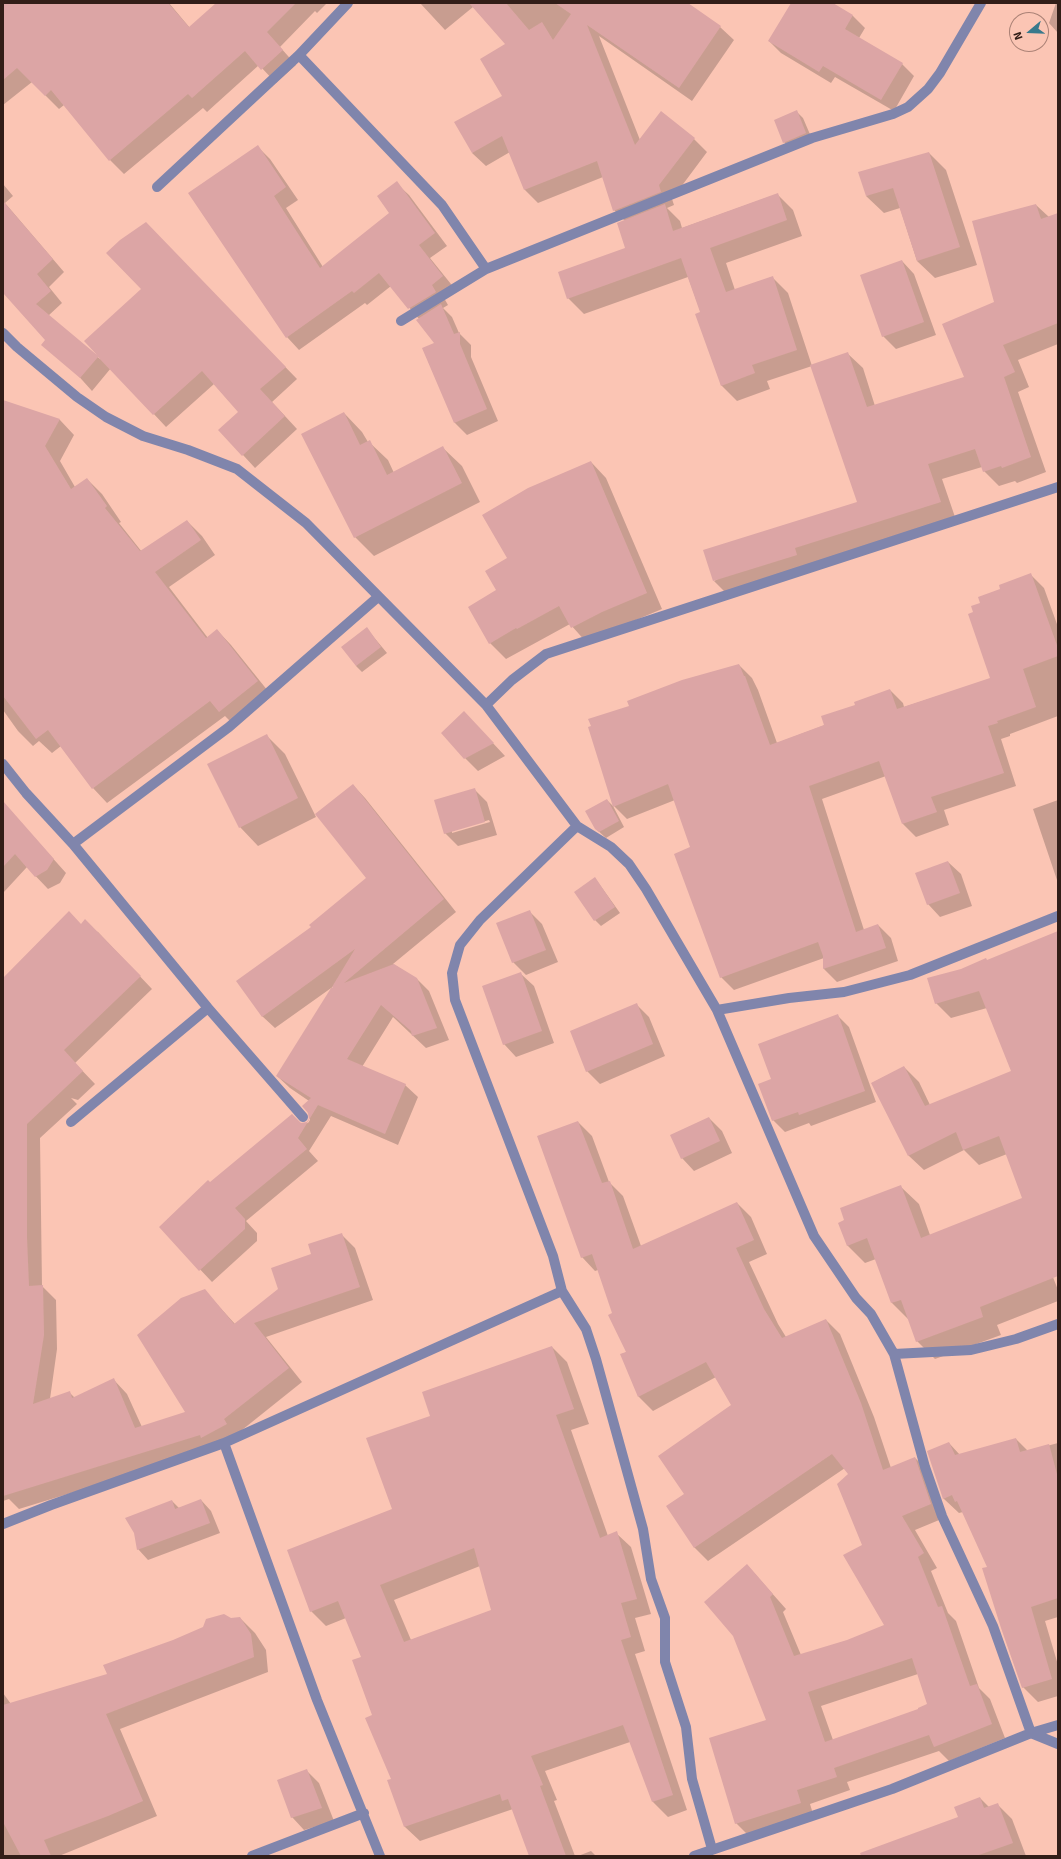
<!DOCTYPE html>
<style>
body{margin:0}
#map{position:relative;width:1061px;height:1859px;overflow:hidden;background:#fbc5b4;font-family:Signika,sans-serif}
canvas{display:block}
.frame{position:absolute;inset:0;border:4px solid #321e18;pointer-events:none}
.north{position:absolute;left:1009px;top:12px;width:40px;height:40px;box-sizing:border-box;background:#fbc5b4;border:1px solid #ab8276;border-radius:50%;rotate:251deg;font-size:11px;font-weight:700;line-height:16px;text-align:center;color:#321e18}
.north::after{content:'';display:block;margin:auto;width:14px;height:18px;background:#38798c;clip-path:polygon(50% 0,100% 100%,50% 72%,0 100%)}
</style>
<div id="map">
<canvas width="1061" height="1859"></canvas>
<div class="frame"></div>
<div class="north">N</div>
</div>
<script>
const ctx = document.querySelector('canvas').getContext('2d');
ctx.lineJoin = 'round';
function paint(path, color) { ctx.fillStyle = color; ctx.fill(path, 'evenodd'); }
const shape = rows => new Path2D(rows.map(r => 'M' + r).join(''));
function stroke(path, color, width, dash) { ctx.strokeStyle = color; ctx.lineWidth = width; ctx.lineCap = dash ? 'butt' : 'round'; ctx.setLineDash(dash || []); ctx.stroke(path); }
paint(shape([
 [3,3,169,3,190,28,218,3,327,3,317,13,315,11,280,47,296,65,276,83,259,65,207,112,203,108,124,174,110,160,64,105,59,109,32,82,3,105],
 [420,3,686,3,720,27,734,40,692,101,599,36,640,140,694,139,707,152,672,199,674,205,667,208,680,221,682,228,777,194,793,210,802,236,726,263,735,290,772,277,788,293,812,366,847,353,863,368,875,406,966,377,1036,205,1049,217,1058,214,1058,344,1018,360,1029,387,1018,392,1046,472,1017,483,1015,481,999,486,984,471,982,467,942,479,955,517,729,596,714,581,859,503,812,366,767,381,770,389,737,401,721,385,701,313,688,277,584,314,568,298,626,248,625,221,614,210,603,177,538,203,525,190,510,152,486,166,472,153,503,96,506,44,473,7,445,30],
 [792,3,831,3,853,16,865,28,859,38,902,64,914,76,894,111,835,77,831,83,781,53,769,41],
 [1056,3,1058,3,1058,33,1049,23],
 [797,112,803,118,812,139,790,148,784,142],
 [258,147,270,159,298,200,286,208,323,267,390,213,396,183,409,195,447,246,430,258,455,289,444,298,448,305,443,308,452,317,459,333,471,345,471,357,498,421,467,435,455,423,423,349,436,343,419,319,391,286,367,305,365,303,299,350,287,337],
 [929,153,946,170,977,265,935,278,917,261,900,208,884,213,866,196],
 [3,184,13,196,5,203,64,272,49,287,62,303,48,316,100,359,142,289,158,236,297,379,272,402,297,429,255,468,220,430,239,412,214,384,166,427,111,368,92,391,3,292],
 [902,261,914,274,936,335,896,349,883,336],
 [3,401,60,420,74,435,60,461,75,487,87,479,102,494,121,522,119,523,142,552,187,521,202,536,215,555,169,587,208,638,217,630,231,645,272,696,235,726,225,716,107,803,93,788,61,746,52,753,39,741,33,746,18,731,3,710],
 [344,413,362,432,368,442,369,442,388,460,394,473,443,448,462,466,480,502,374,556,355,537],
 [591,462,606,478,662,609,617,628,587,643,570,624,506,659,490,643,508,558],
 [1031,575,1044,588,1058,627,1058,716,1010,734,1010,736,1001,739,1016,786,944,810,949,825,916,837,903,824,886,776,822,799,864,930,878,925,891,938,898,961,837,982,824,969,824,958,734,990,721,977,692,847,675,800,627,819,614,806,630,707,739,665,752,678,758,690,777,743,825,725,856,705,890,690,903,703,904,707,991,679,974,613,981,603,1002,590],
 [367,629,387,653,362,672,356,666],
 [464,712,505,756,478,771,465,758],
 [267,736,285,754,316,817,258,846,240,827],
 [353,785,365,798,456,912,393,964,417,979,429,991,449,1040,426,1048,393,1017,362,1067,405,1085,418,1097,398,1145,331,1116,309,1151,318,1161,246,1221,257,1233,257,1241,212,1282,160,1227,210,1183,301,1124,308,1123,310,1120,309,1101,290,1088,277,1076,335,988,334,986,275,1028,262,1016,312,928,368,878],
 [474,789,487,802,497,835,458,846,445,833],
 [489,820,490,822,452,833,452,831],
 [607,800,613,806,624,827,606,838,596,829],
 [1058,800,1058,883,1033,809],
 [15,816,66,873,60,883,48,889,27,867,3,893,3,827],
 [948,862,961,874,972,906,940,917,928,904],
 [595,878,620,913,601,926,595,920],
 [529,911,542,924,558,962,526,975,513,962],
 [81,925,98,932,152,989,75,1063,95,1084,78,1100,71,1098,77,1104,40,1138,42,1286,56,1300,57,1349,50,1399,69,1392,75,1398,114,1380,127,1394,142,1427,187,1412,205,1291,235,1324,280,1289,313,1255,341,1234,355,1248,373,1300,266,1337,302,1382,237,1434,214,1449,19,1509,9,1499,3,1501,3,979],
 [1058,955,1058,1226,1007,1154,979,1165,964,1150,924,1170,909,1156,872,1083,904,1067,919,1082,930,1105,1012,1072,987,1008,951,1018,936,1003],
 [521,974,534,986,554,1043,516,1057,504,1044],
 [636,1004,649,1017,665,1056,600,1084,587,1071],
 [838,1016,849,1027,876,1102,811,1126,809,1123,785,1132,773,1120,772,1080],
 [709,1118,722,1131,732,1153,694,1171,682,1158],
 [578,1122,592,1136,609,1182,623,1196,641,1246,737,1203,751,1217,767,1254,749,1262,778,1324,786,1337,826,1320,840,1334,874,1417,891,1468,915,1458,929,1471,944,1518,915,1530,937,1568,931,1571,948,1613,956,1621,979,1688,990,1699,1005,1738,949,1761,939,1751,847,1782,850,1790,810,1804,814,1817,750,1837,736,1823,768,1721,747,1565,786,1609,783,1612,801,1655,847,1641,886,1626,863,1545,850,1475,845,1468,708,1561,694,1547,686,1494,733,1405,716,1377,653,1411,639,1397,622,1354,627,1352,598,1270,595,1271,582,1257],
 [918,1674,928,1704,920,1709,833,1740,821,1706],
 [901,1187,919,1204,930,1235,1031,1221,1058,1290,1058,1301,997,1325,1001,1335,935,1359,917,1341,909,1320,892,1303,876,1259,865,1263,847,1245,846,1220],
 [552,1347,567,1362,589,1424,571,1430,608,1536,616,1533,631,1547,651,1614,635,1618,645,1651,635,1654,687,1810,668,1817,653,1802,630,1742,545,1771,557,1800,554,1801,575,1856,530,1856,513,1809,420,1841,405,1827,374,1716,363,1657,346,1618,326,1626,311,1611,393,1510,431,1417],
 [480,1566,492,1611,411,1640,394,1600],
 [1016,1439,1028,1451,1058,1443,1058,1617,1045,1621,1058,1665,1058,1696,1038,1702,1023,1687,988,1567,963,1512,959,1513,944,1499,929,1452,949,1443,960,1455],
 [201,1500,211,1511,220,1533,148,1560,138,1549,172,1501,179,1508],
 [240,1618,255,1633,266,1650,268,1672,120,1729,157,1816,59,1856,3,1856,3,1693,11,1704,108,1675,231,1619],
 [306,1770,319,1783,334,1821,304,1830,292,1817],
 [980,1798,989,1807,997,1804,1012,1819,1026,1856,892,1856,959,1818],
 [591,1851,596,1856,578,1856]
]), '#0003');
paint(shape([
 [3,3,168,3,189,27,216,3,296,3,267,32,283,50,261,70,245,51,192,98,188,94,109,161,51,90,45,96,17,68,3,80],
 [469,3,506,3,529,30,542,22,553,40,571,14,555,3,688,3,721,26,679,88,587,25,635,145,661,111,695,138,659,185,661,192,613,211,597,161,524,190,502,136,472,153,454,122,502,96,480,59,505,44],
 [791,3,833,3,853,15,845,29,903,63,881,100,823,66,819,72,768,41],
 [797,110,806,133,783,143,774,120],
 [258,145,286,187,274,196,320,268,389,213,377,196,397,181,435,233,419,245,443,276,432,285,436,292,408,309,379,273,354,293,352,291,286,338,188,193],
 [929,152,960,247,917,261,893,188,866,196,858,172],
 [778,193,787,220,710,248,726,292,773,276,797,350,752,365,755,373,721,386,695,314,700,312,681,258,567,299,558,272,625,248,617,223,665,204,673,231],
 [3,201,53,259,37,274,51,291,36,304,97,355,84,341,141,289,106,253,120,240,146,222,286,367,260,389,285,416,242,456,218,430,238,412,202,371,153,415,98,357,80,378,41,345,45,340,3,293],
 [1036,204,1041,219,1058,213,1058,323,1003,345,1015,372,1004,377,1031,457,1002,468,1001,466,983,472,975,449,928,464,941,502,795,548,797,555,713,581,703,550,857,502,810,365,848,352,867,407,964,377,942,324,994,302,972,221],
 [902,260,924,322,882,337,860,275],
 [441,304,454,334,460,332,460,344,487,409,454,423,422,348,434,343,416,320],
 [3,400,60,419,45,446,71,489,87,478,107,506,105,508,140,551,187,520,201,540,155,572,206,638,217,629,258,681,219,712,210,701,92,789,48,730,36,739,3,696],
 [344,412,360,445,370,440,387,475,443,446,462,483,354,538,301,434],
 [591,461,647,593,602,612,571,628,559,606,517,629,516,628,489,644,468,607,496,590,485,571,507,558,482,515,528,488],
 [1031,573,1058,648,1058,656,1023,669,1036,707,997,721,998,723,988,726,1004,773,931,797,937,812,902,824,879,761,809,786,856,932,878,924,886,948,823,969,823,956,818,942,720,978,674,854,690,847,668,784,613,807,588,727,591,726,588,719,629,706,627,701,682,680,739,664,744,676,745,676,770,745,824,725,821,716,855,705,854,702,890,689,897,709,990,678,968,614,973,612,971,606,980,603,978,597,1000,589,999,585],
 [367,627,381,647,356,666,341,647],
 [464,711,494,743,464,759,441,733],
 [267,734,298,798,239,828,207,764],
 [353,784,444,899,344,983,394,964,417,978,437,1028,412,1036,411,1031,381,1005,347,1059,406,1084,385,1134,318,1105,298,1138,307,1149,235,1208,245,1219,245,1229,199,1271,159,1227,208,1180,210,1182,292,1114,301,1123,307,1122,309,1119,308,1113,302,1106,311,1098,276,1076,331,988,333,988,332,987,355,949,262,1017,236,981,311,927,309,925,366,878,315,814],
 [475,788,485,822,444,834,434,800],
 [607,799,619,821,599,832,595,829,585,811],
 [3,801,54,859,47,870,35,877,15,854,3,867],
 [948,861,960,893,927,905,915,873],
 [595,877,615,907,594,921,574,892],
 [530,910,546,950,512,963,496,923],
 [69,911,81,924,85,919,141,976,64,1050,83,1071,27,1124,27,1238,29,1286,43,1285,44,1335,33,1404,70,1391,72,1398,114,1378,135,1428,185,1412,137,1335,181,1298,205,1289,234,1324,278,1289,271,1268,311,1254,308,1244,342,1233,360,1287,254,1323,289,1368,224,1419,227,1424,201,1438,200,1435,3,1496,3,978],
 [1058,931,1058,1276,980,1307,983,1317,916,1342,901,1300,891,1303,867,1238,847,1246,838,1223,844,1220,840,1208,901,1185,921,1238,1022,1198,999,1136,963,1150,956,1132,908,1156,871,1083,904,1066,925,1106,1011,1071,979,991,935,1004,927,978,961,969,986,958,987,960],
 [521,972,542,1031,503,1045,482,986],
 [637,1003,653,1044,586,1072,570,1031],
 [838,1014,865,1091,799,1115,798,1112,772,1121,758,1084,771,1079,758,1044],
 [709,1117,720,1141,681,1159,670,1135],
 [578,1121,602,1183,610,1181,633,1249,737,1202,754,1240,736,1248,764,1309,782,1338,826,1319,861,1403,883,1470,915,1457,931,1504,902,1516,924,1553,918,1557,938,1607,942,1606,970,1686,977,1684,992,1724,934,1747,929,1735,834,1768,837,1777,797,1790,801,1803,735,1824,709,1738,766,1720,733,1636,704,1602,747,1564,773,1594,770,1597,794,1656,847,1640,884,1625,843,1555,862,1545,837,1484,848,1474,832,1454,694,1548,666,1506,684,1494,658,1456,731,1405,706,1362,638,1397,620,1354,626,1352,608,1315,612,1313,592,1254,581,1258,537,1136],
 [912,1658,927,1704,918,1708,918,1709,825,1742,808,1692],
 [552,1346,574,1409,556,1415,600,1538,617,1531,637,1599,621,1603,631,1637,621,1640,673,1795,652,1802,623,1725,531,1756,543,1785,540,1786,566,1856,529,1856,508,1799,502,1801,500,1794,404,1827,387,1780,391,1779,365,1718,372,1715,352,1660,361,1657,338,1601,310,1612,287,1550,392,1509,366,1438,430,1416,422,1392],
 [474,1548,491,1610,404,1642,380,1585],
 [1016,1438,1020,1452,1049,1444,1058,1478,1058,1598,1031,1607,1052,1679,1022,1688,1001,1628,982,1568,987,1567,957,1501,955,1502,952,1495,943,1499,927,1451,949,1442,955,1455],
 [201,1499,210,1523,137,1550,134,1533,125,1518,172,1500,175,1509],
 [224,1614,231,1618,240,1617,251,1634,254,1657,106,1714,143,1801,108,1816,44,1840,51,1856,21,1856,3,1822,3,1705,107,1674,103,1665,173,1640,203,1627,206,1619],
 [307,1769,322,1808,291,1818,277,1780],
 [980,1797,984,1808,998,1803,1013,1843,976,1856,861,1856,860,1853,958,1817,954,1807]
]), '#dca5a5');
stroke(shape([
 [299,55,442,205,486,269],
 [157,187,299,55,348,3],
 [401,321,486,269,812,138,893,114,908,107,928,89,940,73,981,3],
 [3,333,17,347,77,397,106,417,143,436,188,450,237,469,306,523,486,705,577,826,611,847,629,864,646,889,717,1010,814,1236,856,1298,871,1314,894,1354,925,1467,942,1516,993,1626,1031,1733,1058,1744],
 [486,705,512,680,546,654,1058,487],
 [3,764,26,793,73,844,208,1008,303,1117],
 [577,826,480,920,460,945,452,973,455,1000,553,1256,562,1291,586,1329,596,1359,643,1529,651,1579,665,1618,665,1662,686,1727,692,1779,712,1849],
 [73,844,229,727,378,597],
 [717,1010,789,998,844,992,910,975,1058,916],
 [71,1122,208,1008],
 [894,1354,971,1350,1016,1339,1058,1324],
 [224,1443,317,1700,380,1856],
 [3,1524,51,1505,224,1443,562,1291],
 [252,1856,364,1813],
 [694,1856,892,1789,1031,1733,1058,1725]
]), '#8085ac', 10);
</script>
